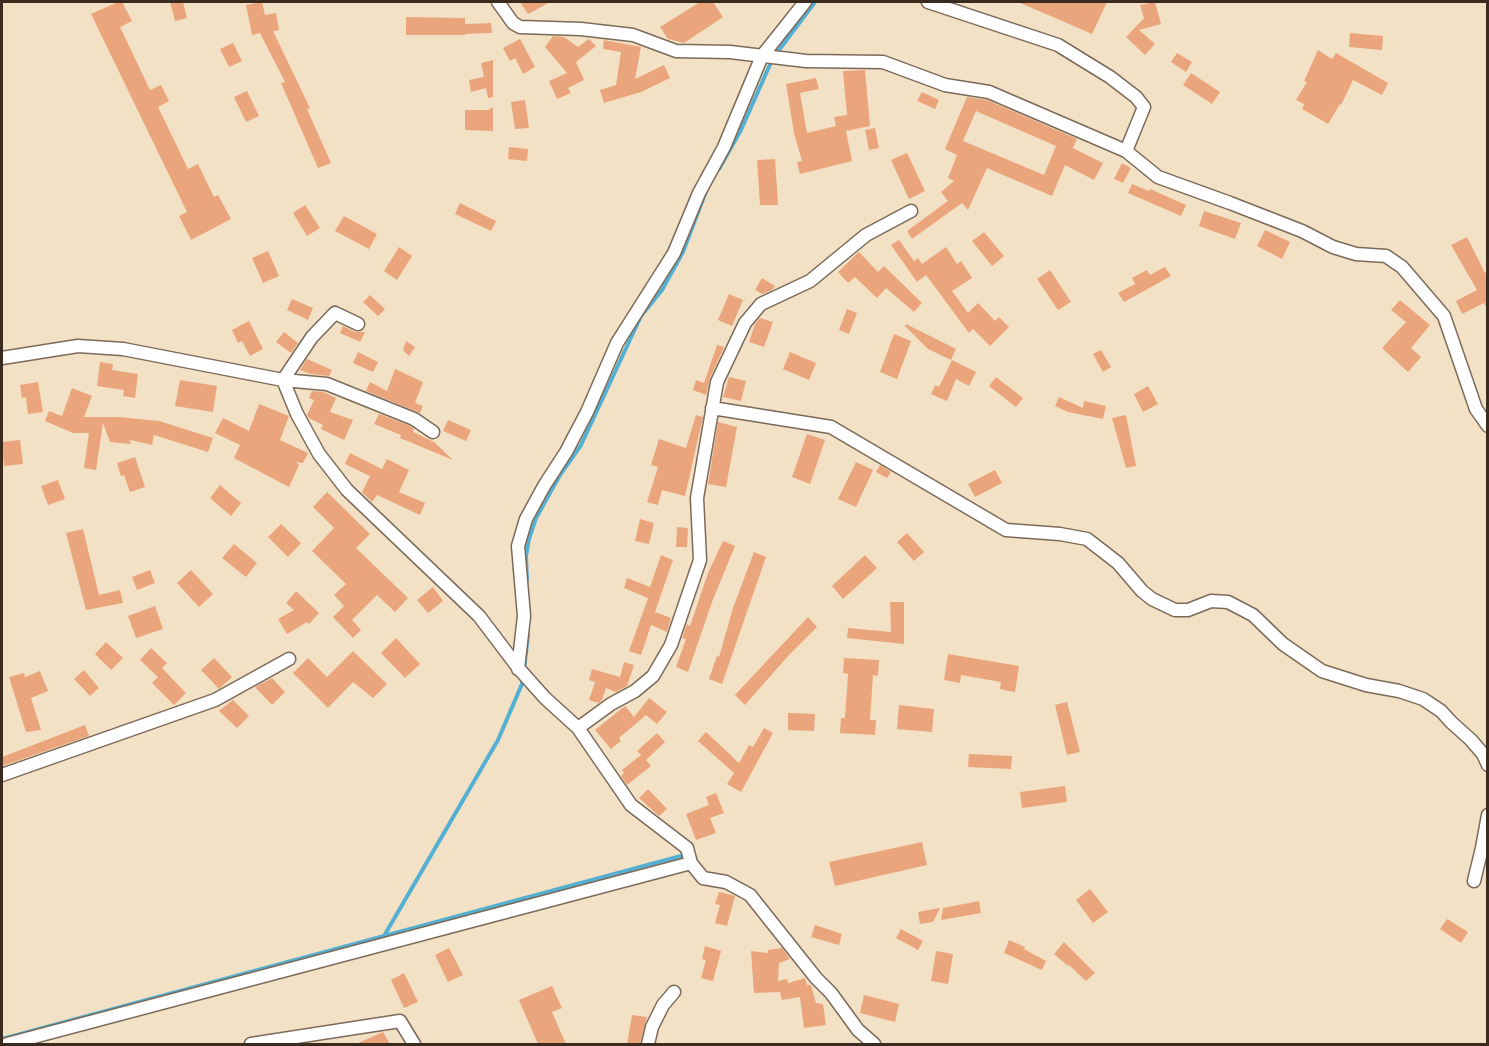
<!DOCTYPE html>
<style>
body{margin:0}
#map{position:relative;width:1489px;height:1046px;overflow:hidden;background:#f3e1c6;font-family:Alegreya,serif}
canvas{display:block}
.frame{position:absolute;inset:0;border:3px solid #3b2a1e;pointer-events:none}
</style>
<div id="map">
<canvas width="1489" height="1046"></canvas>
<div class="frame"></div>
</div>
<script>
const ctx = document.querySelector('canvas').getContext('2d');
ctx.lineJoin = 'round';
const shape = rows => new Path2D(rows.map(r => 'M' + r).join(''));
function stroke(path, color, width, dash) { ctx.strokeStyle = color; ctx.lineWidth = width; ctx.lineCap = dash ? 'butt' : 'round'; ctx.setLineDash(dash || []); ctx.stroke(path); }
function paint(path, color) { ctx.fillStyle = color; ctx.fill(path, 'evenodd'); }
stroke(shape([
 [776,54,815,2],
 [719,169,741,130,772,60],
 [527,580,526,556,529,539,536,518,560,475,581,445,641,316,662,290,683,252,706,191],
 [524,670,528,635],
 [384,936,498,740,522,684,523,677],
 [2,1039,681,856]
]), '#54b0d2', 4);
paint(shape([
 [118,2,122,2,132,21,120,27,150,90,161,85,169,101,158,107,188,169,198,164,214,197,218,195,231,219,191,240,179,216,187,212,91,14],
 [170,2,183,2,187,18,175,21],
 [262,2,265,15,276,13,279,30,273,31,310,108,307,109,331,163,318,168,281,83,285,82,260,33,252,35,246,5],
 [520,2,550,2,528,14],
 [700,2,713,2,723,17,684,43,668,39,660,27],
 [1018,2,1107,2,1092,34],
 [1155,2,1161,24,1139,30,1155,44,1145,55,1126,37,1144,18,1140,5],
 [406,17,465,18,465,24,491,23,492,33,465,34,465,35,406,35],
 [1350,33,1383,36,1382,50,1349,47],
 [553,36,564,37,578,47,589,39,596,46,576,62,584,80,568,88,571,93,557,99,549,81,567,73,545,47],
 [520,39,535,67,523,74,515,58,510,61,503,48],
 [604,40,641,47,635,79,664,65,670,78,641,92,604,103,600,90,616,85,621,52,603,49],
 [233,43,242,61,229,67,220,49],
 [1318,50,1332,59,1336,53,1388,83,1382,95,1353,80,1341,105,1340,104,1328,124,1302,109,1304,104,1296,100,1307,82,1304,81],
 [1177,53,1192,62,1186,72,1171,62],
 [493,60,493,97,488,98,486,88,471,92,469,80,484,77,481,63],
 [865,70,870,126,846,131,852,161,800,174,797,162,802,161,794,133,786,84,816,78,819,89,800,93,807,133,836,126,834,117,847,115,843,71],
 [1191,73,1220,92,1212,104,1183,85],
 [247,91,259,116,246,122,234,97],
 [922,92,939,100,935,109,917,101],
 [967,97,987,100,1077,139,1073,148,1103,163,1094,180,1065,165,1052,196,987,168,968,210,962,203,912,239,907,231,948,201,941,192,954,181,948,178,957,155,945,149],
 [976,111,1056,146,1044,175,963,141],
 [525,100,529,128,515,129,511,102],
 [493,107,493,131,465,130,465,110,488,110],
 [875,128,879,148,869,150,865,130],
 [509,147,528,149,527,161,508,159],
 [907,153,925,191,909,199,891,160],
 [775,159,778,205,760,205,757,160],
 [1122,163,1131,168,1123,183,1114,179],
 [1132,184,1149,191,1150,189,1186,205,1181,216,1128,193],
 [460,203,496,221,491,231,455,214],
 [305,205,320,228,307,236,293,213],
 [1204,211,1241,223,1235,239,1199,226],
 [344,216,377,234,369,249,335,231],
 [1265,230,1290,242,1282,259,1257,246],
 [984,232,1004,256,992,266,972,241],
 [1467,237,1485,273,1488,272,1488,311,1484,303,1462,314,1456,301,1477,290,1451,245],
 [899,240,914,261,918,258,922,264,946,247,957,264,961,261,972,278,952,291,968,313,978,303,995,321,999,317,1009,327,990,346,973,329,969,333,926,275,917,282,891,245],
 [399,247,412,256,397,280,384,271],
 [268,251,279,276,263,283,252,258],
 [859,252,878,272,884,266,922,303,914,312,886,288,877,298,855,277,848,283,838,272],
 [1165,267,1171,276,1124,302,1118,293,1135,284,1132,278,1147,270,1150,275],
 [1050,270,1071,302,1058,310,1037,279],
 [762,278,775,286,772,290,762,294,755,290],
 [729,294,743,300,732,326,718,320],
 [370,295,385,309,378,316,363,302],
 [292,299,313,308,308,320,287,310],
 [1400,300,1430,325,1411,348,1421,357,1408,372,1382,348,1406,322,1391,310],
 [847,309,857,313,849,334,839,330],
 [760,318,773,322,764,347,749,342,755,324],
 [249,321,263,349,250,356,242,341,238,343,232,330],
 [906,324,956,349,951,360,928,349,905,326],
 [343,326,355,332,365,332,360,342,340,333],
 [284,332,298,343,291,353,276,342],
 [894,334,911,341,897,379,880,372],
 [406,341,415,347,409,356,403,350],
 [717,345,724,347,710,378,706,395,693,390,696,380,704,383],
 [1101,350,1111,367,1103,372,1093,354],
 [358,352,378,362,373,372,353,363],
 [790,352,816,363,809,380,783,369],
 [307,359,332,370,329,376,311,374,300,370],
 [952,360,976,372,969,386,956,379,947,401,931,394,935,385,939,387],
 [100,362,113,364,112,370,138,374,135,398,123,396,124,390,97,386],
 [395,369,423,382,415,403,423,406,420,413,366,391,370,382,387,391],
 [729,377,746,381,741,401,723,397],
 [996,377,1023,398,1016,407,989,386],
 [180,380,217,386,213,412,175,406],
 [38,382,43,412,28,414,26,397,22,398,20,385],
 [1148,386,1158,404,1143,412,1134,394],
 [72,388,92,396,84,417,119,417,159,421,213,438,208,452,154,435,152,445,130,440,131,444,110,442,103,423,96,470,84,468,89,433,73,433,45,421,49,411,62,416],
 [312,391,323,392,336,398,330,412,353,420,344,440,321,429,323,425,309,418,307,415,314,400,309,398],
 [1059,397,1083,408,1084,401,1106,406,1103,419,1068,412,1055,406],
 [259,404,289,416,280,440,308,453,303,463,296,462,299,465,289,487,234,458,240,445,215,433,223,418,249,431],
 [379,414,410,426,414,429,413,432,434,442,453,460,400,438,401,435,374,424],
 [696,415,703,417,685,496,662,490,658,505,647,502,658,467,651,465,659,439,686,448],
 [1126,415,1136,466,1126,468,1112,418],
 [448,420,471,430,466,441,443,431],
 [718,422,737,427,726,487,708,484],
 [807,434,825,440,810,484,792,477],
 [20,440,23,464,4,466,2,442],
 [350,453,382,469,387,459,409,470,399,492,425,503,420,515,377,495,372,502,362,492,370,476,345,464],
 [135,457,145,487,130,492,124,475,121,476,117,463],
 [856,462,873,470,856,507,838,499],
 [880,465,891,472,887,478,876,472],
 [995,470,1002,483,975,497,968,484],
 [58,480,65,499,48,505,41,486],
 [220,485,241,503,231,516,210,498],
 [327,492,370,534,356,548,408,598,395,612,377,595,352,620,361,630,353,638,333,617,344,606,334,595,346,584,312,551,334,528,313,507],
 [640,519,654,523,649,544,635,541],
 [281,524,301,543,288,557,268,537],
 [677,527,688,528,687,547,676,547],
 [83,529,99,595,120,590,123,603,86,610,66,533],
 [907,533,924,552,914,561,897,542],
 [723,541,735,546,712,602,688,672,676,667,686,639,682,638,687,624,690,626,708,573],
 [234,544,257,563,246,577,222,558],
 [754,552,766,557,722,684,709,679,717,656,719,657,733,608],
 [661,555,673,560,655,612,671,618,667,632,651,625,641,655,629,651,648,598,624,588,627,578,650,587],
 [865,555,877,568,843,599,832,586],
 [150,570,155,583,137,590,132,577],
 [191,570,213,594,199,607,177,583],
 [433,587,443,601,428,613,417,600],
 [296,591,319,613,309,624,307,622,287,634,278,619,294,610,286,603],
 [890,602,904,602,904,644,847,638,848,628,891,632],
 [155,606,163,629,136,638,128,616],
 [808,617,817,627,788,656,745,705,735,695],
 [396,638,420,664,405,678,381,653],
 [106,642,123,658,111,670,95,654],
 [151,648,167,663,162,668,186,693,174,705,152,683,158,677,140,660],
 [353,651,387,684,373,698,353,682,328,708,293,673,308,658,327,677],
 [948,654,1019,666,1015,692,1000,689,1001,682,961,675,960,683,944,680],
 [214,658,232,677,219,689,201,670],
 [844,658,879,660,878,676,873,675,870,720,876,720,875,735,840,733,841,718,845,718,848,674,843,673],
 [624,662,634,665,627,686,616,692,606,688,602,700,599,703,589,700,595,682,589,680,592,669,620,677],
 [84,670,99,688,90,696,74,679],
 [40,671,48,691,31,698,41,730,26,732,9,677,24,673,25,677],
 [272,678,285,692,272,705,255,687],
 [649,698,667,712,657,724,646,715,619,738,621,741,611,749,595,730,625,706,634,717],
 [233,700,249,716,237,728,219,711],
 [1067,702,1080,752,1067,755,1055,705],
 [899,705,934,709,932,732,897,729],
 [788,713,815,714,814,731,788,730],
 [85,725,89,736,2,766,2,757],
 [764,728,773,733,741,792,727,784,734,773,698,741,706,732,739,763,749,745,753,747],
 [657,733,665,742,646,760,651,766,627,785,621,776,624,773,622,770,641,755,637,751],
 [969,754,1012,756,1011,769,968,767],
 [1065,786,1067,802,1022,808,1020,792],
 [648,789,667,809,659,816,639,798],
 [716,793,724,813,710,818,716,833,696,840,686,814,709,805,706,797],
 [922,842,927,865,835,886,829,862],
 [1090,889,1108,912,1093,923,1076,900],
 [719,892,735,896,727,926,715,923,720,905,715,904],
 [979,901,981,913,941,920,943,908],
 [940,908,933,922,920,924,918,912],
 [1447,919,1468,932,1461,943,1440,929],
 [815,925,842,934,839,945,811,937],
 [901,929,923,941,918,950,896,938],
 [1009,940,1025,947,1024,949,1046,961,1042,970,1004,953],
 [1064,942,1095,973,1086,981,1069,965,1068,966,1054,954],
 [705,946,721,951,713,981,701,978,706,960,702,959],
 [449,948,463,975,448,982,435,955],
 [782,948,790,959,779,963,778,981,787,979,788,983,805,978,807,985,811,985,816,1003,823,1004,826,1025,804,1028,800,997,782,1000,780,992,754,993,751,951,768,953,768,950],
 [936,951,953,954,948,984,931,981],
 [404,973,418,1002,404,1008,391,980],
 [552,986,562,1008,552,1012,566,1044,538,1044,519,1000],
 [864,995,899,1004,895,1022,860,1013],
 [632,1015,647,1017,640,1044,627,1044],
 [383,1032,390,1044,356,1044]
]), '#eaa57c');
const minor = shape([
 [498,2,513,23,520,27,581,29,633,35,676,51,730,52,806,61,883,62,945,85,989,92,1126,151,1158,177,1230,203,1302,231,1333,247,1356,254,1386,256,1402,267,1444,316,1476,409,1488,426],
 [928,2,1058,45,1110,77,1136,97,1144,107,1126,151],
 [358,324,335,313,312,337,283,380,327,384,414,419,433,432],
 [2,358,78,346,123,349,283,380,297,414,319,454,347,490,479,616,520,670,545,698,578,728,631,805,687,848,691,863,703,878,726,882,750,895,816,978,831,993,858,1030,874,1044],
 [712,408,831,427,1006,530,1060,534,1087,539,1118,563,1142,591,1152,599,1175,610,1188,610,1211,601,1228,602,1253,615,1283,644,1322,671,1366,685,1399,691,1423,699,1441,711,1451,722,1471,740,1483,754,1488,765],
 [518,669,524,616,518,546,526,519,544,486,566,452,587,412,617,343,674,253,699,193,724,147,762,56,805,2],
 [578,728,611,704,635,691,653,676,671,645,700,560,697,498,717,382,745,323,761,304,810,281,866,235,911,211],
 [2,775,215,700,289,659],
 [1474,881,1482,848,1488,815],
 [7,1044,691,863],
 [251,1044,400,1021,414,1044],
 [648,1044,652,1027,663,1005,674,992]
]);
stroke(minor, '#7b6a59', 15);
stroke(minor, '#fff', 12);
</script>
